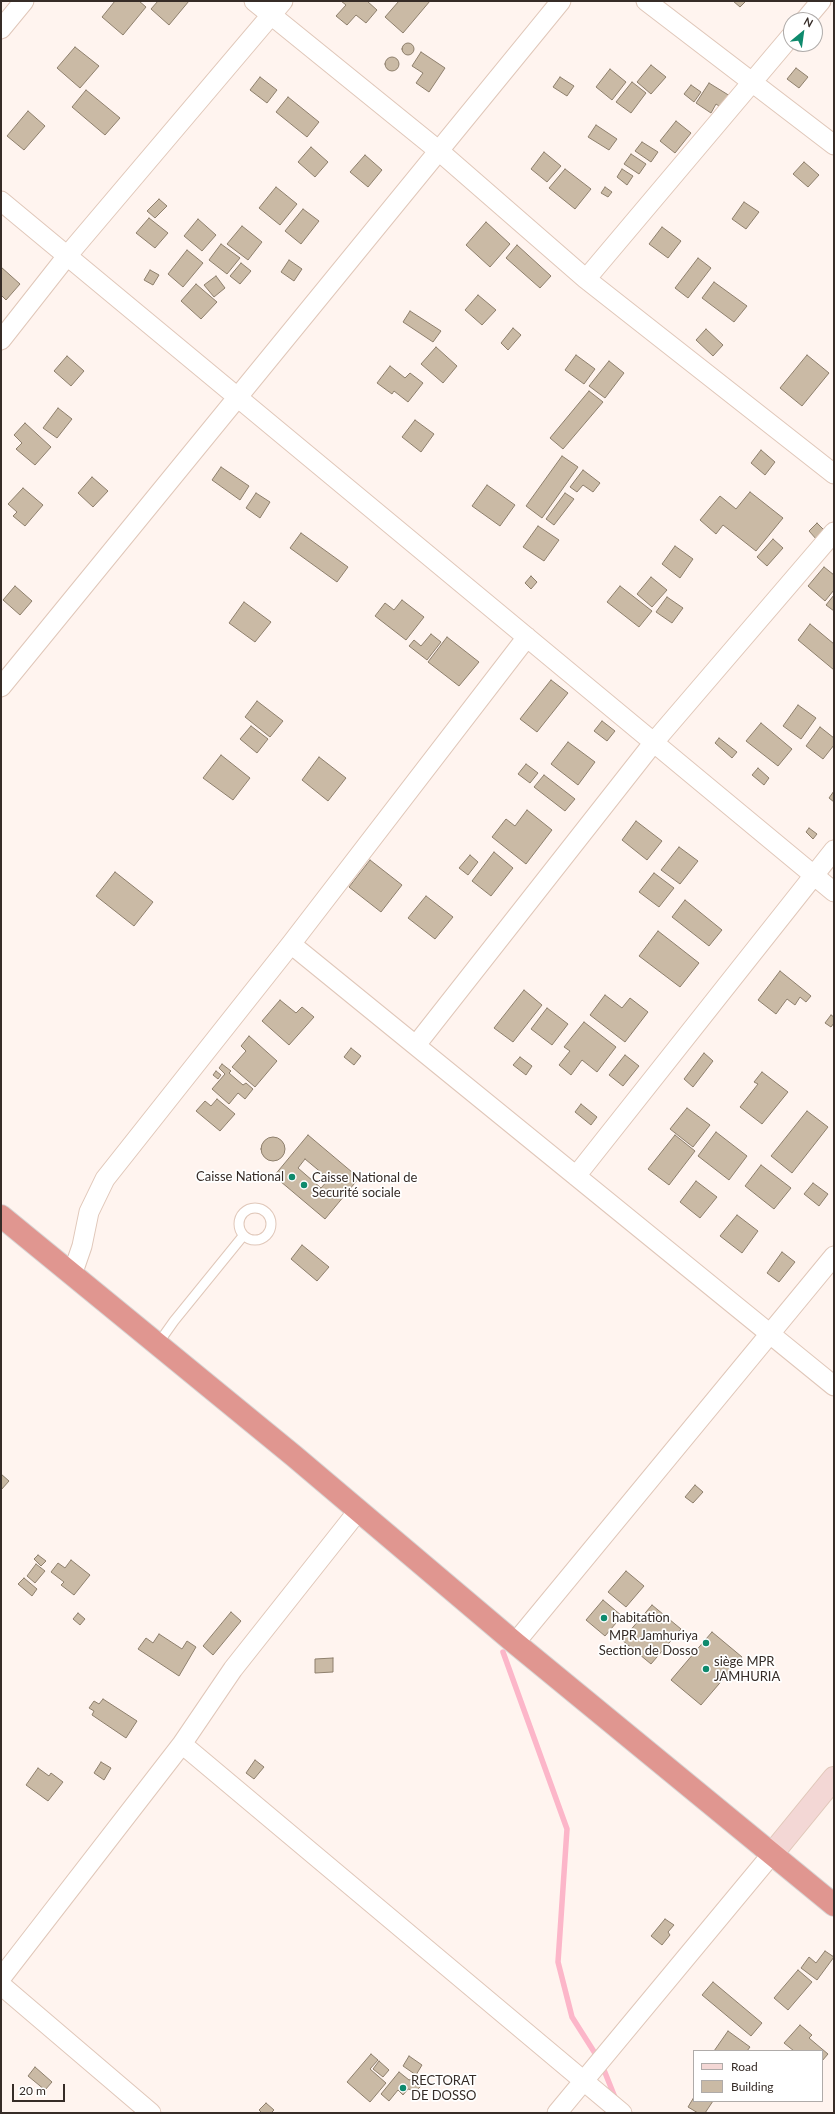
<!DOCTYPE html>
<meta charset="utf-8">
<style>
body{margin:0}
#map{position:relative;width:835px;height:2114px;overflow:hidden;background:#fff4ef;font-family:Lato,sans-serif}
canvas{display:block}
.frame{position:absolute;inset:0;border:2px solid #362c27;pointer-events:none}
.legend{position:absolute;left:693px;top:2050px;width:130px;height:52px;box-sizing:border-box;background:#fff;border:1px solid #afaba9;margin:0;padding:5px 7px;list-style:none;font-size:12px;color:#362c27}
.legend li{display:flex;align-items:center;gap:8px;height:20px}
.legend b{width:20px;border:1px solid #afaba9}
.north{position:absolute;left:783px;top:12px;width:40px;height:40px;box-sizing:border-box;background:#fff;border:1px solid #afaba9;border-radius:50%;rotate:29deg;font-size:11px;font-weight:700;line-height:16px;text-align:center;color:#362c27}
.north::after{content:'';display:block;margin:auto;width:14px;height:18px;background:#0e8a6d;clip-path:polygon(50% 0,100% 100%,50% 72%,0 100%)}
.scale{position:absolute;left:12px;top:2084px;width:53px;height:18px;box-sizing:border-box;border:2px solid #362c27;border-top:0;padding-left:5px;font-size:12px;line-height:14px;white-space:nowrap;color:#362c27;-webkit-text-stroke:3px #fff;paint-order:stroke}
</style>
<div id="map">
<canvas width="835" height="2114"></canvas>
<div class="frame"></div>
<ul class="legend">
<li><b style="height:5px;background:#f3d7d5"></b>Road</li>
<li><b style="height:11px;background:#cabaa5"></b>Building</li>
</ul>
<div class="north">N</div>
<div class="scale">20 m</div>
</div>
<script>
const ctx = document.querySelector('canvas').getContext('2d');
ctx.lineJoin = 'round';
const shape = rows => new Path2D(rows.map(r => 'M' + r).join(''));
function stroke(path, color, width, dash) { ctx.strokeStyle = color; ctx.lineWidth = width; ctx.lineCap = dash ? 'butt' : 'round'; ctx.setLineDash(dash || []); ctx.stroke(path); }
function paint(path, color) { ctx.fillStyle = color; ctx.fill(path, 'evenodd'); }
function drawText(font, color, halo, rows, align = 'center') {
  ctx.font = font + ' Lato,sans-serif'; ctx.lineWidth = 3.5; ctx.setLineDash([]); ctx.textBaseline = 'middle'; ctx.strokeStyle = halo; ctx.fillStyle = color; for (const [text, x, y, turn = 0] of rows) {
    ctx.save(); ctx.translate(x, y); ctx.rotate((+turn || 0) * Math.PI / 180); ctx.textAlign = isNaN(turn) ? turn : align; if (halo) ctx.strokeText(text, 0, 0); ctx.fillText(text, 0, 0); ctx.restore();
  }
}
stroke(shape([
 [503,1652,567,1829,558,1962,572,2017,598,2058],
 [602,2065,616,2100]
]), '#fcb6c9', 5.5);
const building = shape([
 [115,1,139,1,146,7,123,35,102,17,115,1],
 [158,1,189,1,169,25,151,9,158,1],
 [341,1,367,1,377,10,366,23,356,15,347,25,336,16,346,5,341,1],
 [399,1,430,1,403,33,385,17,399,1],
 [733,1,746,1,740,7,733,1],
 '402 49a6 6 0 1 1 12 0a6 6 0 1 1-12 0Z',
 [75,47,99,66,80,88,57,68,75,47],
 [421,52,445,68,429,92,416,83,423,73,412,66,421,52],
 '385 64a7 7 0 1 1 14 0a7 7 0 1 1-14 0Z',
 [651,65,666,77,651,94,637,82,651,65],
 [796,68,808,77,799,88,787,79,796,68],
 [610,69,626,82,612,100,596,87,610,69],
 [260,77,277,90,267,103,250,90,260,77],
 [560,77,574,86,567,96,553,87,560,77],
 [632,82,646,93,631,113,616,102,632,82],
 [709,83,730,96,722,108,716,104,711,113,696,103,709,83],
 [691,85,701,92,694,102,684,94,691,85],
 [86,90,120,118,105,135,72,107,86,90],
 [288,97,319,122,307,137,276,112,288,97],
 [28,111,45,126,24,150,7,136,28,111],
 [676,121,691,133,675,153,660,141,676,121],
 [596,125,617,139,609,150,588,137,596,125],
 [642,142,658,152,651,162,635,151,642,142],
 [311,147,328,162,315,177,298,162,311,147],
 [544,152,561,166,547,182,531,169,544,152],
 [631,154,646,164,639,174,624,164,631,154],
 [365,155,382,170,368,187,350,172,365,155],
 [804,162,819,175,808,187,793,174,804,162],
 [565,169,591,189,575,209,549,188,565,169],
 [622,169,633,176,627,185,617,177,622,169],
 [276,187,297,204,280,225,259,208,276,187],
 [605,187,612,192,608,197,601,193,605,187],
 [159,199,167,206,155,218,147,211,159,199],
 [744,202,759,212,746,229,732,219,744,202],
 [303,209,319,221,301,244,285,231,303,209],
 [149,218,168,233,155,248,136,233,149,218],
 [198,219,216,235,202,251,184,236,198,219],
 [486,222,510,244,490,267,466,245,486,222],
 [242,226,262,242,248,260,227,244,242,226],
 [662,227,681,241,668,258,649,244,662,227],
 [221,244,240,258,227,274,209,260,221,244],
 [517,245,551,276,540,288,506,258,517,245],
 [187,250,203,263,183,287,168,274,187,250],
 [698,258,711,268,688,298,675,288,698,258],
 [289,260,302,269,294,281,281,272,289,260],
 [241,263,251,271,240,284,230,276,241,263],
 [1,267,20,284,6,300,1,295,1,267],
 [150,270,159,275,153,285,144,280,150,270],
 [216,276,225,288,214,297,204,285,216,276],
 [714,282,747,306,734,322,702,298,714,282],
 [196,284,217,302,201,319,181,301,196,284],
 [478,295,496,310,482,325,465,310,478,295],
 [410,311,441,331,433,342,403,322,410,311],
 [513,328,521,335,508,350,501,343,513,328],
 [706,329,723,345,713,356,696,340,706,329],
 [436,347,457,366,443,383,421,364,436,347],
 [576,355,595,369,584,384,565,370,576,355],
 [807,355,829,373,802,406,780,388,807,355],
 [67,356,84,371,71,386,54,371,67,356],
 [609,361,624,373,605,398,589,386,609,361],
 [390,366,405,378,410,373,423,383,408,402,394,391,392,394,377,383,390,366],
 [589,391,603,402,563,449,550,438,589,391],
 [58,408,72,419,57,438,43,428,58,408],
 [415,420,434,434,421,452,402,437,415,420],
 [25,423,51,447,35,465,16,449,22,443,14,435,25,423],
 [761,450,775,462,765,475,751,463,761,450],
 [562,456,578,467,542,518,526,506,562,456],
 [221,467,249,486,240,500,212,480,221,467],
 [583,470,600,483,593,492,583,485,577,492,570,487,583,470],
 [92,477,108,491,93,507,78,493,92,477],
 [487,485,515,505,500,526,472,506,487,485],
 [23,488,43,505,25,526,13,516,17,512,8,504,23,488],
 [750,492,783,518,756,551,723,525,716,534,700,520,720,496,736,509,750,492],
 [256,493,270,502,260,518,246,508,256,493],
 [565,493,574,499,554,525,546,519,565,493],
 [817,523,826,532,817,540,809,531,817,523],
 [538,526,559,540,544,561,523,547,538,526],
 [301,533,348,567,337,582,290,548,301,533],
 [773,539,783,548,767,566,757,557,773,539],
 [675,546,693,559,680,578,662,564,675,546],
 [824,567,834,575,834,590,825,601,808,586,824,567],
 [531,576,537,582,531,589,525,583,531,576],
 [651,577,667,590,652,607,637,594,651,577],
 [15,586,32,601,20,615,3,600,15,586],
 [620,586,652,611,639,627,607,602,620,586],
 [834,595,834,611,826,605,834,595],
 [667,597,683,608,672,623,656,612,667,597],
 [402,600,424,617,406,640,375,616,385,603,394,610,402,600],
 [244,602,271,622,255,642,229,623,244,602],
 [810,624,834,644,834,670,798,640,810,624],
 [431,634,441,642,427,660,409,646,414,640,421,646,431,634],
 [447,637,479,662,459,686,428,662,447,637],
 [551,680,568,693,537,732,520,719,551,680],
 [257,701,283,721,270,737,245,717,257,701],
 [798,705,816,718,801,739,783,726,798,705],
 [602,721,615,731,607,741,594,731,602,721],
 [761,723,792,749,778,766,746,741,761,723],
 [251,726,268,739,257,753,240,739,251,726],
 [820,727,834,738,834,745,823,759,806,746,820,727],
 [719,738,737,752,732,758,715,743,719,738],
 [568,742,595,762,578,785,551,764,568,742],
 [221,755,250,778,233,800,203,778,221,755],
 [319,757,346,778,328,801,302,780,319,757],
 [526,764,538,773,530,783,518,774,526,764],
 [758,768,769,778,764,785,752,775,758,768],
 [544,775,575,799,565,811,534,787,544,775],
 [834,791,834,802,829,798,834,791],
 [527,810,552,830,526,864,492,837,506,819,515,826,527,810],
 [636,821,662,841,647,860,622,840,636,821],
 [809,828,817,834,813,839,806,832,809,828],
 [679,847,698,861,680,884,661,870,679,847],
 [494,852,513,868,491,896,472,881,494,852],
 [470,855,478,862,468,875,459,868,470,855],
 [370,860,402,885,381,912,349,887,370,860],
 [115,872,153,902,134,926,96,896,115,872],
 [654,873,674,888,659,907,639,892,654,873],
 [426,896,453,917,435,939,408,918,426,896],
 [685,900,722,930,709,946,672,917,685,900],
 [658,931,699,963,680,987,639,956,658,931],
 [780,971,811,996,806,1002,800,997,795,1005,787,999,776,1014,758,1000,780,971],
 [524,990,542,1005,513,1042,494,1028,524,990],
 [605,995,622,1008,630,998,648,1012,625,1042,590,1015,605,995],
 [280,1000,296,1013,302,1007,314,1017,289,1045,262,1021,280,1000],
 [547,1008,568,1024,552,1045,531,1029,547,1008],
 [831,1015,834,1017,834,1023,831,1027,825,1023,831,1015],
 [584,1022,616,1047,597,1072,582,1060,571,1075,559,1065,570,1051,564,1047,584,1022],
 [249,1036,277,1061,255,1087,232,1067,246,1051,241,1046,249,1036],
 [351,1048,361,1056,354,1065,344,1057,351,1048],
 [704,1053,713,1061,693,1087,684,1079,704,1053],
 [625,1055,639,1066,623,1086,609,1075,625,1055],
 [520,1057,532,1066,526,1075,513,1065,520,1057],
 [222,1064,231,1071,229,1073,243,1085,246,1083,253,1089,245,1099,238,1093,229,1104,212,1089,225,1074,219,1068,222,1064],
 [216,1071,221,1075,218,1079,213,1075,216,1071],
 [762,1072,788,1092,762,1124,740,1107,758,1084,754,1082,762,1072],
 [217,1099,235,1114,220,1131,196,1111,205,1101,211,1106,217,1099],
 [581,1104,597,1117,591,1125,575,1112,581,1104],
 [687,1108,710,1125,693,1147,670,1129,687,1108],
 [807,1111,828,1127,792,1173,771,1156,807,1111],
 [716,1132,747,1156,729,1180,698,1156,716,1132],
 [308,1135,359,1178,325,1219,274,1176,308,1135],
 [305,1159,329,1179,321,1188,298,1168,305,1159],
 [675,1135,695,1151,669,1185,648,1169,675,1135],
 '261 1149a12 12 0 1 1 24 0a12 12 0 1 1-24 0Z',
 [761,1165,791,1188,774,1209,745,1186,761,1165],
 [696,1181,717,1197,700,1218,680,1202,696,1181],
 [813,1183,828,1194,819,1206,804,1194,813,1183],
 [737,1215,758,1231,742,1253,720,1236,737,1215],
 [302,1245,329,1267,317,1281,291,1259,302,1245],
 [782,1252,795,1262,779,1282,767,1273,782,1252],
 [1,1474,9,1481,1,1490,1,1474],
 [695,1485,703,1492,693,1503,685,1497,695,1485],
 [38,1555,46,1561,41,1566,34,1559,38,1555],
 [71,1560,90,1575,74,1595,61,1585,64,1582,51,1572,58,1563,65,1568,71,1560],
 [36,1564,45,1571,35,1583,27,1576,36,1564],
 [626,1571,644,1586,626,1607,608,1592,626,1571],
 [24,1578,37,1589,32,1596,18,1584,24,1578],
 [603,1600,622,1616,605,1636,586,1620,603,1600],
 [652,1605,681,1629,651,1664,622,1640,652,1605],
 [231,1612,241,1621,213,1655,203,1646,231,1612],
 [78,1613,85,1619,80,1625,73,1619,78,1613],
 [712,1632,742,1657,701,1705,671,1680,712,1632],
 [159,1634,182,1649,187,1641,196,1647,179,1676,138,1649,146,1638,153,1643,159,1634],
 [333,1658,333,1672,315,1673,315,1659,333,1658],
 [103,1699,137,1721,126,1738,92,1715,94,1711,89,1708,94,1701,99,1704,103,1699],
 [255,1760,264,1767,254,1779,246,1773,255,1760],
 [101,1762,111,1768,104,1780,94,1773,101,1762],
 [38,1768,49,1776,51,1773,63,1782,48,1801,26,1785,38,1768],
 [665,1919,674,1925,668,1932,670,1935,662,1945,651,1936,665,1919],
 [825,1951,834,1957,817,1980,801,1968,809,1957,816,1963,825,1951],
 [798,1970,812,1982,788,2010,774,1998,798,1970],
 [713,1982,762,2023,751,2036,702,1995,713,1982],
 [800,2025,812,2035,809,2038,828,2054,822,2061,822,2051,794,2051,784,2043,800,2025],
 [728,2031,750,2047,747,2051,714,2051,728,2031],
 [371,2054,378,2060,370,2069,386,2083,370,2102,347,2082,371,2054],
 [409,2056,422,2065,416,2075,403,2066,409,2056],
 [379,2061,389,2070,383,2077,373,2069,379,2061],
 [35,2067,52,2082,45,2090,28,2076,35,2067],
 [399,2072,409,2080,415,2078,417,2079,421,2086,416,2091,408,2089,403,2095,398,2090,389,2101,381,2094,399,2072],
 [694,2097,694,2101,713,2101,705,2113,698,2113,688,2107,694,2097],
 [266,2103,274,2110,271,2113,262,2113,259,2110,266,2103]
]);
paint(building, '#cabaa5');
stroke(building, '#8e7f6c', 1);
const service = shape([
 '239 1224a16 16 0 1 1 32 0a16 16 0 1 1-32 0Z',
 [157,1345,174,1321,243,1236]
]);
const minor = shape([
 [254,1,439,151,586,279,834,474],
 [646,1,834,145],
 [805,20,821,1],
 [1,29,24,1],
 [1,201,834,892],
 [586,279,791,36],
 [1,340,67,256,283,1],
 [1,687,561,1],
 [291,944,834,1386],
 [416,1045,654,742,834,532],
 [576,1176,834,850],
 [72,1275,82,1246,89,1212,105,1179,291,944,527,637],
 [515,1643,834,1256],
 [182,1744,622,2113],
 [1,1978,182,1744,233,1669,358,1511],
 [1,1985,151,2113],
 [557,2113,772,1854]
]);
const secondary = shape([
 [772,1854,834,1778]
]);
const trunk = shape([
 [1,1216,294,1456,515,1643,834,1905]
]);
stroke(service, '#e0c7b9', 11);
stroke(minor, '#e0c7b9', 21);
stroke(secondary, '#e0c7b9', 24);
stroke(trunk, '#d7d5d4', 24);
stroke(service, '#fff', 9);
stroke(minor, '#fff', 19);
stroke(secondary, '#f3d7d5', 22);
stroke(trunk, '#e09690', 22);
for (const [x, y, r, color] of [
 [292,1177,4,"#0e8a6d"],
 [304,1185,4,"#0e8a6d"],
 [604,1618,4,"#0e8a6d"],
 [706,1643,4,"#0e8a6d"],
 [706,1669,4,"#0e8a6d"],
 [403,2088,4,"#0e8a6d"]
]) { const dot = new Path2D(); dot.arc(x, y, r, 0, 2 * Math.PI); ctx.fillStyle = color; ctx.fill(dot); stroke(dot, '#fff', 1.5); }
drawText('13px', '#362c27', '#fff', [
 ["Caisse National",284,1177,"right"],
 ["Caisse National de",312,1178],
 ["Securité sociale",312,1193],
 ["habitation",612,1618],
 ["MPR Jamhuriya",698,1636,"right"],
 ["Section de Dosso",698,1651,"right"],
 ["siège MPR",714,1662],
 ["JAMHURIA",714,1677],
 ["RECTORAT",411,2081],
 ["DE DOSSO",411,2096]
], 'left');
</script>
